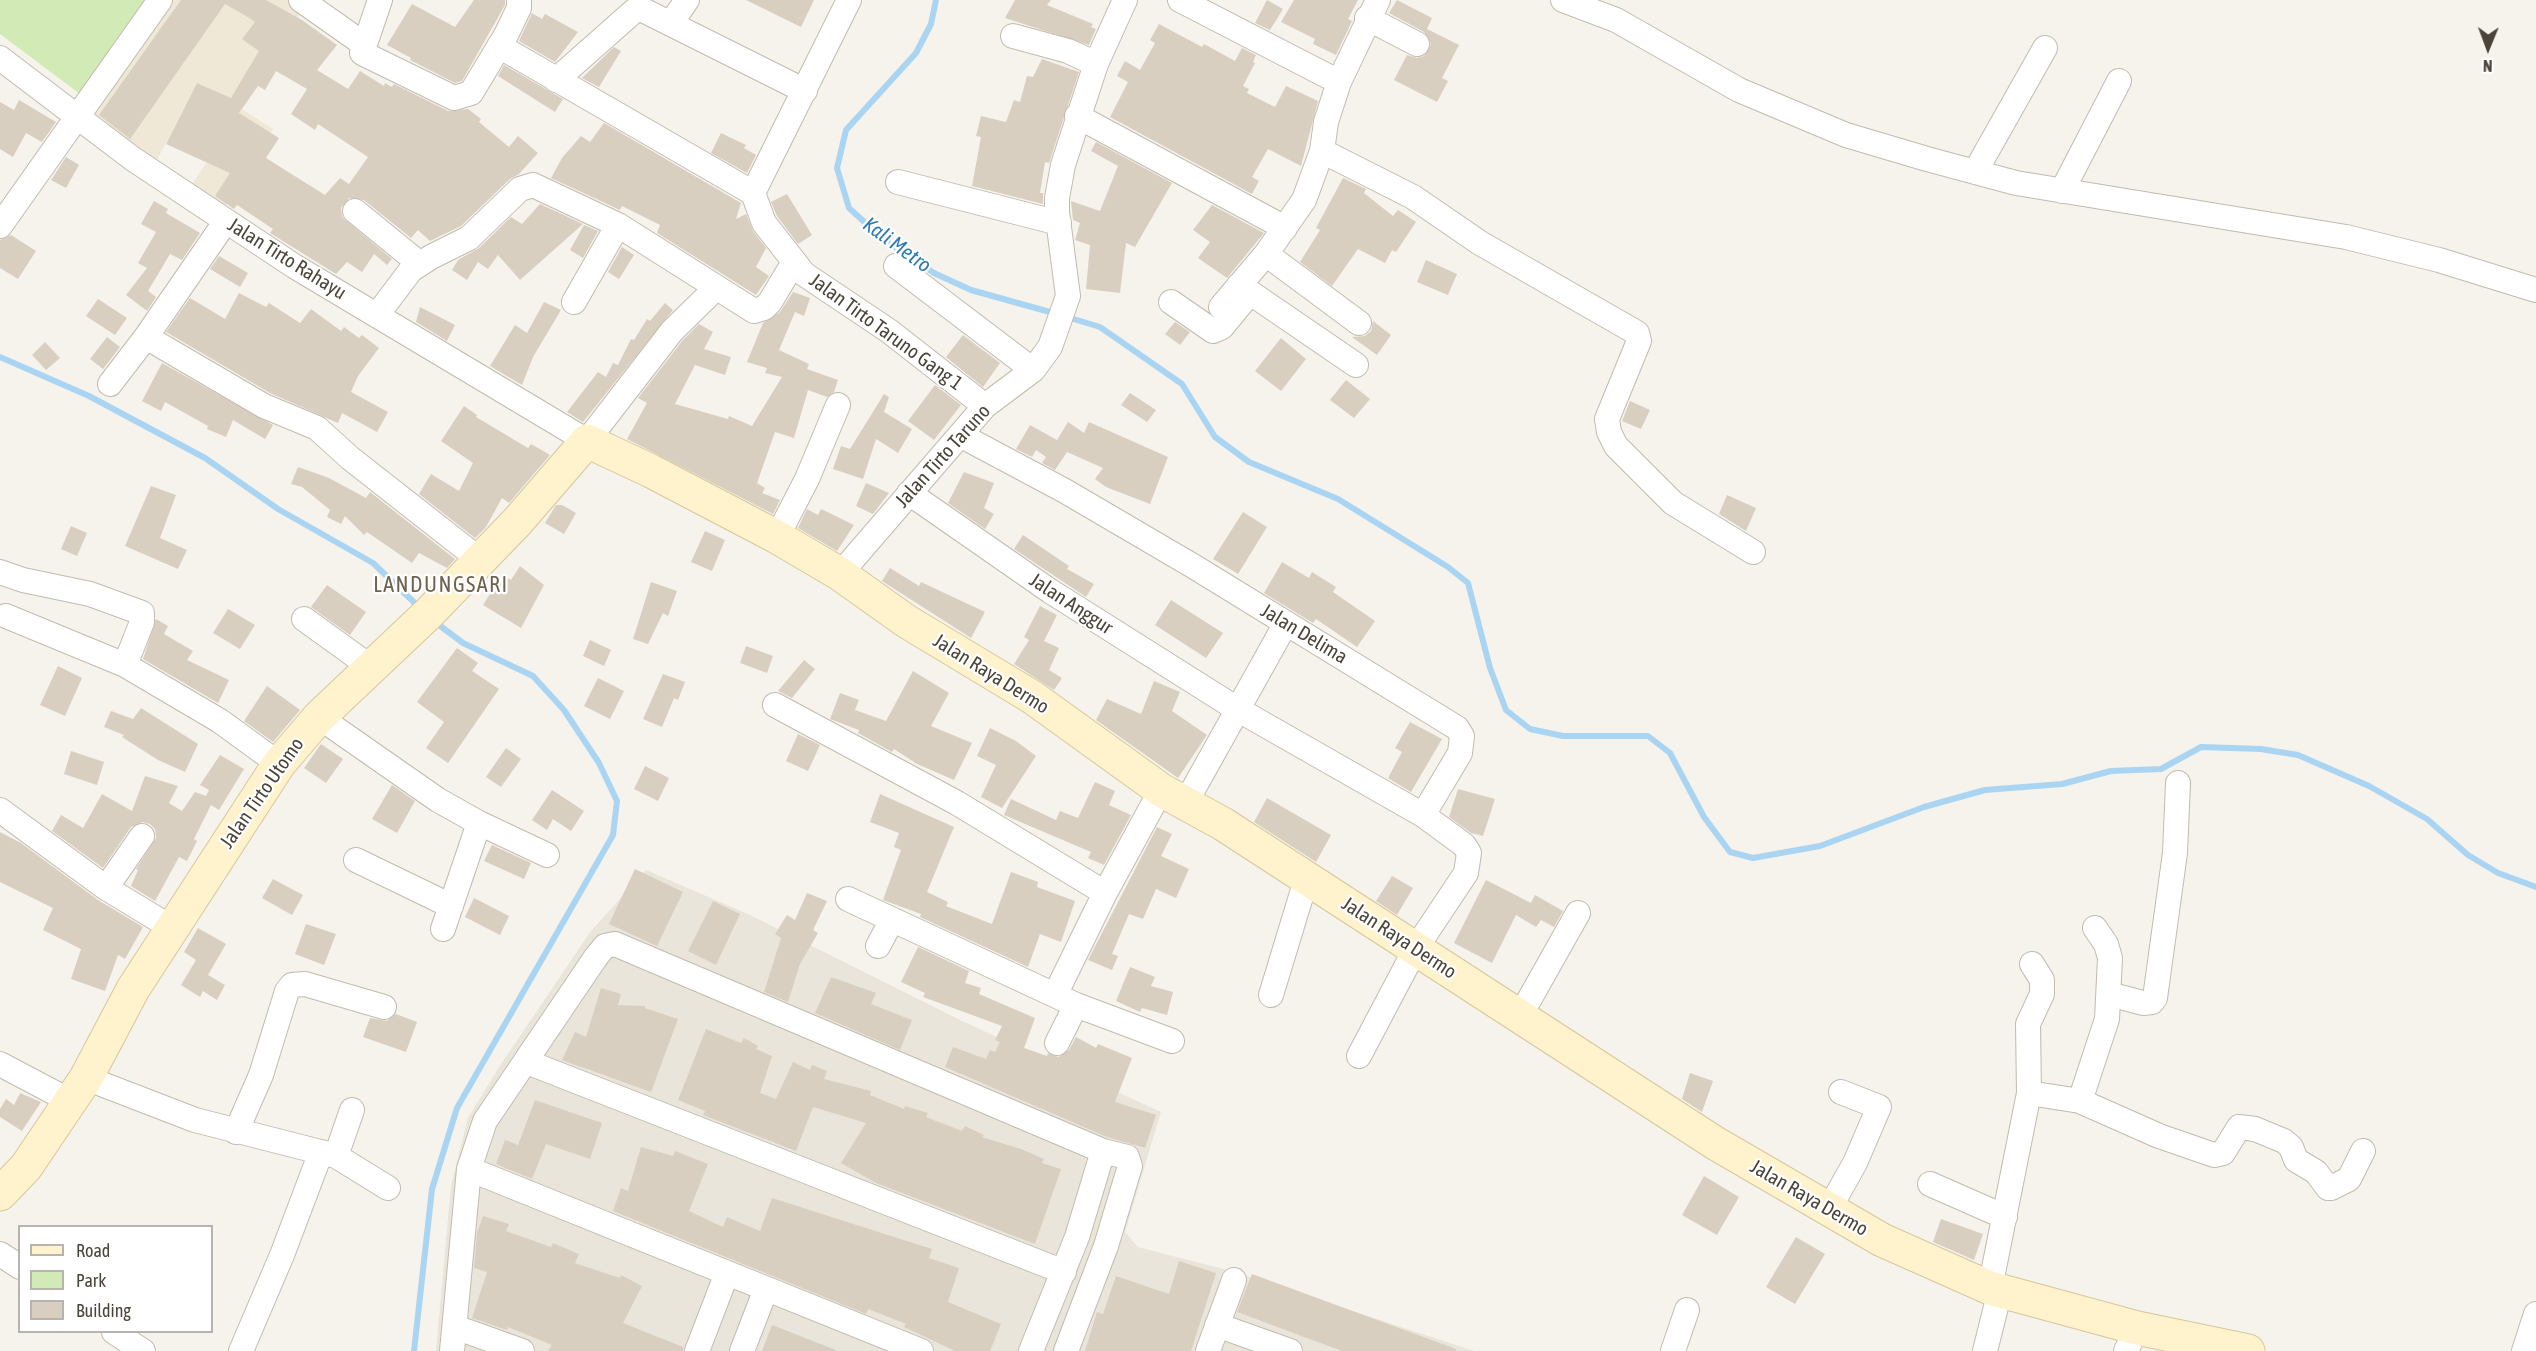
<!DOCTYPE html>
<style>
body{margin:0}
#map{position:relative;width:2536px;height:1351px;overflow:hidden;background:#f6f3ec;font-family:"Asap Condensed",sans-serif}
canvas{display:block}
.legend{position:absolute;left:18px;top:1225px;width:195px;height:108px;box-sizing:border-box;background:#fff;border:2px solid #b7b4b0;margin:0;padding:8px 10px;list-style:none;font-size:18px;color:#4b4439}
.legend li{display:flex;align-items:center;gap:12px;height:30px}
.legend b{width:30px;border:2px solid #b7b4b0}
.north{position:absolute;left:2458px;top:18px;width:60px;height:60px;-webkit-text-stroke:4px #fff;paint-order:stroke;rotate:181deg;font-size:16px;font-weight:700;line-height:24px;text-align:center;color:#4b4439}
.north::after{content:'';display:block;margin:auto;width:21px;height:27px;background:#4b4439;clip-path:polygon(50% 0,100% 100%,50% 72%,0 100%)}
</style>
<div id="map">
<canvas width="2536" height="1351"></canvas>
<ul class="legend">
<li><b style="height:8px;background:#fff3cd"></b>Road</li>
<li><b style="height:16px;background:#d2eab5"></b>Park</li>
<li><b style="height:16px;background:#d8cfc1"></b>Building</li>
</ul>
<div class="north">N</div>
</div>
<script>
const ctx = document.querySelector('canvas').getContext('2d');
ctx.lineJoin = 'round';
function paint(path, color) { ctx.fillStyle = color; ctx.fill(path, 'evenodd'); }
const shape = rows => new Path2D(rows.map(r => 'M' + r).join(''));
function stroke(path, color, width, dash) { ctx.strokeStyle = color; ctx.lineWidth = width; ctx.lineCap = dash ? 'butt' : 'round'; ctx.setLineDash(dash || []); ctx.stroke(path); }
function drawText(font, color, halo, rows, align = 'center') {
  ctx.font = font + ' "Asap Condensed",sans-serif'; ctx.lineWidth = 4.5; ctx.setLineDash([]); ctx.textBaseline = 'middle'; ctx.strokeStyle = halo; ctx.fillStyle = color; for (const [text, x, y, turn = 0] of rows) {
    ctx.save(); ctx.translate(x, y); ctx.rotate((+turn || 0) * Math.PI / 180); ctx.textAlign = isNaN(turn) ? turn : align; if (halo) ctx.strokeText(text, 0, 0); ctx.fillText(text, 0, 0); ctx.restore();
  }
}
paint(shape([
 [646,870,750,915,960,1020,1161,1112,1125,1232,1138,1247,1231,1271,1474,1351,436,1351,451,1185,468,1118,501,1064,591,931]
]), '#eae5da');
paint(shape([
 [168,0,291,0,303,9,245,105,197,83,156,162,91,110],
 [242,109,273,129,225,206,191,186]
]), '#efe8d6');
paint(shape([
 [0,0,148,0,80,94,0,34]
]), '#d2eab5');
stroke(shape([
 [936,0,931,24,916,53,846,130,837,168,849,208,883,239,934,273,971,290,1057,314],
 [1067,317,1100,327,1182,384,1215,437,1249,462,1338,499,1448,567,1468,583,1490,668,1506,710,1530,729,1563,736,1648,736,1670,753,1704,817,1730,852,1753,858,1820,846,1924,807,1985,790,2062,784,2111,771,2161,769,2201,747,2261,749,2298,755,2369,786,2427,819,2468,855,2498,873,2536,887],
 [0,357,89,396,205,458,278,509,373,563,421,609],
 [414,1351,432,1189,457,1108,613,835,617,801,599,763,564,710,533,676,463,643,435,622]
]), '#a9d4f2', 6);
paint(shape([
 [181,0,266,0,302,20,337,45,317,70,348,89,360,71,384,86,385,83,392,87,394,84,448,111,468,109,481,119,479,122,509,147,518,136,538,153,519,174,510,179,461,226,430,241,418,230,411,238,364,200,349,198,341,208,342,217,392,259,387,265,374,254,362,272,347,262,336,274,270,233,273,229,237,205,234,209,215,196,230,173,166,144,197,83,231,98,259,51,242,39,255,22,251,19,225,4,130,139,99,115],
 [276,71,307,89,291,114,315,130,318,124,368,157,349,184,340,178,325,195,266,158,279,138,239,113,258,86,265,90],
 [474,0,505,0,505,5,462,81,455,83,410,60,411,58,387,45,412,4,455,27],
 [746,0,814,0,801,27],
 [1015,0,1051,0,1047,5,1093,24,1091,27,1096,29,1089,45,1005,18],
 [1267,0,1283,9,1270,30,1255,23],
 [1294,0,1358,0,1348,19,1352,21,1336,55,1313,44,1315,39,1281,22],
 [1397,0,1432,18,1427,29,1459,45,1442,78,1448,81,1437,102,1394,80,1407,55,1417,58,1424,56,1431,44,1424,32,1389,13],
 [532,13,542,19,545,14,578,32,555,62,519,41],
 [1159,24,1202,47,1204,44,1235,61,1242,48,1256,55,1253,62,1255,63,1243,86,1249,89,1247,93,1275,107,1286,86,1318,101,1301,166,1268,149,1252,177,1259,181,1252,194,1110,117,1128,82,1117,76,1125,61,1140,70,1155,43,1150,40],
 [614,47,621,51,599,87,582,78],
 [1042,59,1079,72,1049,163,1045,162,1040,193,1043,193,1043,204,972,186,981,137,976,136,981,116,1006,122,1014,100,1020,102,1027,76,1033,77],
 [504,65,563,99,555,112,498,76],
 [19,100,56,122,42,142,26,133,13,157,0,149,0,102,14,110],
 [604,123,741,203,736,219,746,214,753,231,766,248,756,267,769,276,756,295,657,233,660,225,622,206,620,210,551,178,562,158,581,136,590,142],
 [721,133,746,145,744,148,756,155,747,173,711,153],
 [1096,142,1172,183,1135,247,1126,243,1120,293,1086,289,1090,245,1075,240,1080,223,1073,220,1071,201,1100,211,1118,166,1091,151],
 [66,157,79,165,66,188,51,180],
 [1343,178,1366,189,1364,193,1393,216,1398,210,1416,222,1396,252,1392,250,1385,263,1358,249,1332,286,1300,262,1320,230,1316,228],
 [787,194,812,235,798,244,777,216,771,202],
 [154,201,168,209,166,213,200,233,182,260,170,254,148,291,156,297,147,311,126,295,147,268,138,263,156,232,141,224],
 [540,204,583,224,520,280,498,255,488,269,478,262,467,280,452,270,458,260,479,248,511,217,522,224],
 [1212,205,1264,233,1227,278,1198,258,1210,242,1193,230],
 [584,225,598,231,583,258,570,250],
 [11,235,36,251,18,279,0,268,0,240],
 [622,247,634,255,619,279,608,272],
 [219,256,248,273,240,287,210,269],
 [1426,260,1457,274,1448,295,1417,282],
 [793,292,810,298,804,316,795,312,779,350,809,364,807,369,838,380,834,392,827,397,808,390,794,438,775,432,757,483,765,488,762,493,780,500,773,514,627,439,647,403,638,398,683,340,699,324,713,332,704,349,731,357,725,375,695,365,675,404,728,419,729,416,752,426,782,377,765,373,767,368,747,362,763,323,780,312],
 [239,293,266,307,269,303,300,323,311,309,341,331,344,327,359,338,362,335,379,348,358,376,351,392,388,412,377,432,342,413,338,423,270,393,166,332,190,298,225,319],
 [98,299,127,318,115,335,86,316],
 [544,302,561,310,533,357,522,385,490,366,515,325,527,333],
 [665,303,673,310,583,422,567,412,598,372,606,377,613,363,618,365,631,339,634,340,647,319,650,321],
 [420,307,455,325,447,341,416,322],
 [1373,321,1391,335,1377,355,1352,337,1365,336,1371,331],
 [1175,322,1190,332,1180,345,1165,334],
 [963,335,1000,363,983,387,946,357],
 [107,337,120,347,103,369,90,359],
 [1281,338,1306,359,1281,391,1255,371],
 [45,342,60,358,46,370,32,355],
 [162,363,273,425,265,439,233,420,226,437,207,429,208,426,165,402,161,411,142,401],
 [1346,380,1370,399,1354,418,1330,400],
 [935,385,961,405,934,440,908,421],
 [1130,393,1156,410,1147,422,1121,405],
 [884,394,889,397,884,412,912,429,898,453,876,439,863,479,833,469,841,446,850,449],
 [1630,401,1650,410,1641,429,1622,421],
 [464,406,477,415,476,417,528,448,531,444,550,455,509,503,502,498,486,527,475,538,419,494,431,474,459,491,473,463,441,441],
 [1068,422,1084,433,1089,422,1168,457,1150,504,1106,487,1095,479,1103,468,1067,452,1055,470,1042,463,1046,457,1036,450,1032,457,1016,449,1030,425,1057,440],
 [298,467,329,478,366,498,370,492,455,559,447,568,419,553,412,563,367,532,364,535,345,516,341,524,327,517,330,510,302,487,291,484],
 [964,472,994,483,984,508,994,514,985,529,948,503],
 [866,483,889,493,873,514,856,506],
 [151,486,176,495,160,538,187,550,178,569,125,546],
 [1727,495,1756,508,1746,531,1719,514],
 [556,505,562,505,576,513,564,534,545,523],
 [807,509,818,515,821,509,854,525,837,551,798,528],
 [1243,512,1267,527,1238,574,1213,559],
 [71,526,87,533,77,556,61,549],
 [705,531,725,540,712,571,691,562],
 [1023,535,1069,566,1067,569,1094,584,1086,597,1014,549],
 [1282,562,1309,578,1312,572,1336,587,1333,592,1375,621,1357,647,1316,619,1313,623,1264,593],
 [520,566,544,585,521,628,483,605,502,575,511,580],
 [890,568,919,586,921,582,985,612,971,638,882,581],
 [651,582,677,591,668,616,663,613,648,644,633,639],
 [327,585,366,612,350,635,311,607],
 [1171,600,1223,633,1206,658,1155,625],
 [1040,606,1057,615,1044,641,1059,648,1049,670,1062,678,1054,690,1014,664,1029,640,1024,637],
 [228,609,255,625,240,649,213,633],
 [156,619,168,626,164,634,193,651,187,660,229,680,218,703,143,659],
 [590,640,611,650,604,666,583,656],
 [746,646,773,656,767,673,740,663],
 [457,648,478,663,472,671,499,689,448,763,426,748,444,722,417,702],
 [804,660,815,669,792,698,778,691],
 [58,666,82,678,65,716,40,705],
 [913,671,949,693,931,726,972,743,954,780,917,764,894,749,892,752,858,733,859,730,830,719,840,693,859,700,855,710,886,721],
 [663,674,685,682,678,700,674,698,662,727,643,719],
 [598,678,624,691,610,719,584,706],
 [1154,681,1180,692,1172,711,1207,735,1178,778,1096,720,1107,699,1141,714],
 [267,686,300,710,273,742,244,721],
 [141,708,198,744,185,772,158,760,122,737,124,735,104,727,111,711,133,719],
 [1410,722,1442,739,1411,792,1388,778,1402,752,1395,748],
 [990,728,1016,741,1036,756,1002,808,981,797,996,765,977,756],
 [798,734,820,745,808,771,786,761],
 [321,744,343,759,326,783,304,768],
 [506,748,521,759,501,787,486,777],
 [71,751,104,762,97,785,64,774],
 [220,755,244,769,219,810,211,805,194,839,197,841,187,861,179,857,155,901,131,886,138,870,136,869,156,838,155,829,150,824,143,822,131,827,103,868,52,831,61,815,83,828,102,794,132,811,145,776,178,786,169,803,182,811,195,792,206,796,209,790,200,785],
 [645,766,669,778,658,801,634,789],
 [1095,782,1115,791,1109,805,1131,815,1104,865,1088,858,1091,852,1004,815,1011,799,1056,820,1060,811,1078,818],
 [392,785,415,801,397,833,372,819],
 [1458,789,1495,799,1483,836,1471,833,1449,817],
 [552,790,584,811,571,831,553,819,547,830,532,820],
 [880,794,954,827,927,892,948,902,946,906,992,924,1011,872,1038,882,1037,887,1075,901,1061,942,1040,934,1028,967,920,917,921,914,883,900,901,850,894,847,899,833,870,822],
 [1267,798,1331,835,1316,862,1254,822],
 [1157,827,1172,834,1161,856,1189,869,1176,898,1156,889,1143,919,1129,914,1112,954,1118,956,1112,970,1088,960],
 [0,832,21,843,98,900,143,927,125,959,118,955,105,991,71,979,81,949,43,930,53,908,0,882],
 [492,845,531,863,524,879,484,861],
 [635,869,683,892,657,946,609,924],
 [1392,876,1413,888,1397,915,1376,901],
 [273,879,303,895,292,915,262,898],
 [1486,880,1531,903,1535,895,1563,911,1554,927,1541,920,1536,927,1516,915,1492,963,1454,943],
 [807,893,827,901,813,930,818,933,800,964,788,1002,764,992,781,938,775,934,787,915,795,920],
 [474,898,509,916,500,935,465,917],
 [713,901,740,914,716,965,688,951],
 [306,924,336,934,324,965,295,954],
 [198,928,226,944,208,975,225,985,217,1000,203,991,200,997,181,985,196,960,184,952],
 [918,947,969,971,965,983,981,988,979,994,1035,1018,1024,1048,1047,1056,1048,1053,1058,1057,1069,1050,1076,1037,1096,1048,1098,1044,1132,1058,1115,1102,1156,1115,1145,1148,1107,1137,945,1067,953,1047,986,1059,990,1050,995,1052,1000,1042,995,1040,1002,1026,923,997,925,993,901,982],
 [1130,967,1155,977,1151,986,1173,992,1167,1015,1142,1008,1140,1012,1116,1001],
 [831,977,876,993,871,1004,912,1020,900,1050,815,1013],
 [601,988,621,994,618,1005,645,1006,645,1008,678,1019,651,1092,562,1060,575,1032,586,1037],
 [396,1014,417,1022,406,1052,363,1037,370,1018,387,1021],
 [706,1029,741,1043,744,1038,758,1046,756,1049,772,1056,760,1093,776,1099,793,1062,810,1070,812,1065,827,1071,824,1079,871,1091,870,1095,904,1109,905,1106,928,1113,926,1117,962,1131,965,1126,984,1135,982,1137,1021,1149,1044,1159,1042,1163,1061,1169,1035,1244,876,1183,841,1163,866,1123,813,1107,796,1151,703,1115,705,1111,678,1100],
 [1690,1073,1713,1081,1702,1112,1682,1099],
 [20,1093,41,1102,22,1131,0,1117,0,1109,6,1099,14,1105],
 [535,1100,602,1123,590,1159,546,1144,532,1179,496,1164,505,1140,518,1145],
 [641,1147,673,1156,675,1151,708,1164,689,1211,723,1227,727,1217,760,1231,772,1198,932,1249,929,1258,959,1268,948,1302,1001,1324,990,1351,955,1351,904,1327,906,1324,868,1309,866,1314,613,1211,621,1188,628,1191],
 [1704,1176,1739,1197,1717,1235,1682,1215],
 [483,1216,509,1224,506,1231,551,1247,553,1243,579,1254,575,1263,620,1278,621,1275,642,1286,623,1323,683,1347,683,1351,548,1351,552,1345,508,1327,507,1330,472,1318,487,1272,474,1268,477,1233],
 [1941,1219,1983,1234,1974,1260,1933,1242],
 [1796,1237,1825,1254,1795,1304,1766,1287],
 [1179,1261,1216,1273,1191,1351,1085,1351,1097,1312,1103,1314,1116,1276,1169,1294],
 [1252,1274,1456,1349,1456,1351,1342,1351,1237,1312],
 [772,1325,836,1350,836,1351,762,1351]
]), '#d8cfc1');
const street = shape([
 [301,0,365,45],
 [380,0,362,53,454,98,471,93,506,35,519,8,519,0],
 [849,0,753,193,764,223,804,274,889,331,985,406],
 [1180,0,1339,82],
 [1563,0,1616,20,1739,90,1846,135,1927,159,2016,183,2346,237,2439,260,2536,290],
 [1367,18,1417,44],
 [671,23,687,0],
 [1013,36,1068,51,1096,64],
 [499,46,753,193],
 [0,58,133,159,294,266,587,441,672,331,716,288],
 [556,80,634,11,641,9,805,91],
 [1077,116,1285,228],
 [1322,151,1413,197,1480,243,1637,333,1639,341,1607,419,1609,432,1616,446,1673,503,1753,552],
 [1975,172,2045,48],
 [898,182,1059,223],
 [2062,191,2119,81],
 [355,211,420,264],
 [0,226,160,0],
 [1266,254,1359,323],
 [896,266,1033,370],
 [1239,285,1356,365],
 [574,302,618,225],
 [1171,302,1213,331,1222,327,1245,299],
 [1221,307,1266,254,1304,200,1322,151,1326,122,1339,82,1378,0],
 [377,315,411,270,431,257,469,238,520,189,533,185,618,225,754,311,764,308,770,302,794,262],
 [146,337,264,406,317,428,350,458,480,560],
 [110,384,146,337,226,221],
 [960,435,1065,491,1193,566,1457,728,1462,736,1460,753,1423,815],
 [909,493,1050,591,1237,709,1423,815,1464,845,1469,853,1466,873,1416,948,1359,1056],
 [777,537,807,479,838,405],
 [0,572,23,580,90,594,142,613,142,622,125,665],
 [840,574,985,406,1033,370,1050,347,1068,296,1057,212,1057,198,1063,165,1096,64,1125,0],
 [6,616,125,665,220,721,279,764],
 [304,619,372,668],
 [775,705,957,803,1105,893],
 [319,717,438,800,479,823,547,855],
 [1185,804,1286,623],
 [0,810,106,888,172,928],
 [356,860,451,906],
 [106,888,142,836],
 [848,899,1076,1005,1172,1041],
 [443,929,479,823],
 [878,946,892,920],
 [2109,994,2143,1003,2152,1002,2155,998,2175,853,2178,783],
 [1055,995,1105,893,1161,790],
 [1271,995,1306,880],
 [1520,1016,1578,913],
 [1057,1043,1076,1005],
 [527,1062,1064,1272],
 [0,1064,70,1101],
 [86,1078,195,1120,336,1156,388,1188],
 [2029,1093,2080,1101,2159,1136,2214,1155,2223,1153,2239,1127,2255,1129,2284,1141,2291,1147,2296,1160,2316,1172,2328,1188,2331,1188,2349,1179,2363,1151],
 [2080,1101,2107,1019,2110,958,2106,944,2095,928],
 [236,1132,261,1075,287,991,292,985,305,984,384,1007],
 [336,1156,352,1110],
 [469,1169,921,1351],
 [1930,1184,2005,1217],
 [1828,1211,1855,1163,1879,1107,1841,1092],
 [0,1254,20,1267],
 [1990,1288,2029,1093,2028,1024,2042,994,2042,980,2032,964],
 [1217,1325,1290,1351],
 [455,1327,522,1351],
 [114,1332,143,1351],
 [241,1351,282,1255,321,1152],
 [452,1351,469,1169,485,1121,596,957,605,946,615,944,1103,1151,1127,1157,1130,1166,1106,1246,1066,1351],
 [697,1351,727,1273],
 [742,1351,766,1289],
 [1031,1351,1077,1237,1103,1151],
 [1208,1351,1234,1280],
 [1673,1351,1687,1310],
 [1985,1351,2000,1291],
 [2126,1351,2137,1328],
 [2524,1351,2536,1314]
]);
const secondary = shape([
 [0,1194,26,1167,86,1078,133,989,279,764,319,717,430,612,517,522,587,441,651,471,777,537,840,574,906,621,1032,697,1161,790,1223,824,1715,1143,1882,1240,1990,1288,2137,1328,2248,1351]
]);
stroke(street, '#c2bbae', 26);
stroke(secondary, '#d6c79b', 35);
stroke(street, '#fff', 24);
stroke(secondary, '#fff3cd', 33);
drawText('20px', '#4b4439', '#fff', [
 ["Jalan Tirto Rahayu",287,259,32],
 ["Jalan Tirto Taruno Gang 1",886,332,36],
 ["Jalan Tirto Taruno",943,456,-48],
 ["Jalan Anggur",1071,604,33],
 ["Jalan Delima",1304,634,31],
 ["Jalan Raya Dermo",991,674,32],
 ["Jalan Tirto Utomo",262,793,-55],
 ["Jalan Raya Dermo",1399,938,33],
 ["Jalan Raya Dermo",1809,1198,30]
]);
drawText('italic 21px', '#2e7ab2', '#fff', [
 ["Kali Metro",897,245,36]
]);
ctx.letterSpacing = '1.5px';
drawText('22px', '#6e6250', '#fff', [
 ["LANDUNGSARI",441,585]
]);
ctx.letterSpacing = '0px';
</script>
